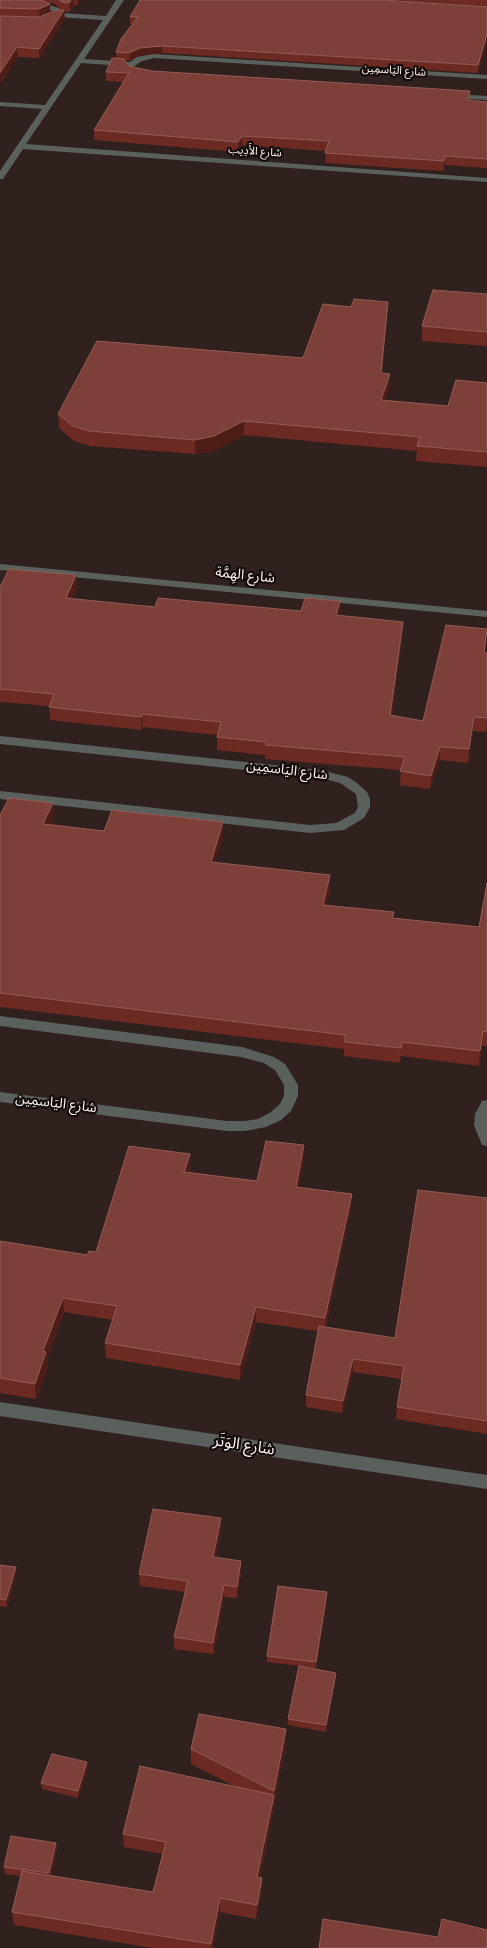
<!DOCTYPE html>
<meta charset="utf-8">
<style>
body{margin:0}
canvas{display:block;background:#30201e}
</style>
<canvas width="487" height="1948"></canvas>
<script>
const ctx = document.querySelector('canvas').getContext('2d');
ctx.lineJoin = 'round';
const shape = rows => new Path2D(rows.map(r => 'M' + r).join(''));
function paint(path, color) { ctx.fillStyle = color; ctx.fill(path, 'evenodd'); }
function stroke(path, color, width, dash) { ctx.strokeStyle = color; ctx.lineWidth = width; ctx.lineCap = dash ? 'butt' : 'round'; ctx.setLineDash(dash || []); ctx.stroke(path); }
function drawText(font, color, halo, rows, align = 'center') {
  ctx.font = font + ' "Nunito Sans","Noto Sans Arabic",sans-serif'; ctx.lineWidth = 4.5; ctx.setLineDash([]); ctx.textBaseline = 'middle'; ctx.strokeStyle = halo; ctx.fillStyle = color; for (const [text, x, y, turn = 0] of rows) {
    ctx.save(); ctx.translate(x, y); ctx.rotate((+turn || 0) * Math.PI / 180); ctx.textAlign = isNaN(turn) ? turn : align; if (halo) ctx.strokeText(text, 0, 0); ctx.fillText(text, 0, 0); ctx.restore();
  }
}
paint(shape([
 [0,0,41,3,59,8,60,13,106,16,116,0,124,0,84,59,130,62,137,57,154,54,487,75,487,79,154,58,142,61,133,67,136,69,148,73,149,75,145,77,130,73,125,66,81,63,26,144,487,178,487,182,23,149,3,179,0,179,0,171,42,109,0,106,0,102,45,105,103,20,58,17,46,23,42,21,53,14,53,11,40,7,0,4,0,0],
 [450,94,487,96,487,100,453,98,449,96,450,94],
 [0,564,487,611,487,617,0,570,0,564],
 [0,736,321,770,348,777,357,783,367,792,370,799,370,807,364,818,344,830,310,833,0,799,0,791,310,825,336,823,355,813,358,807,356,794,340,783,321,778,0,744,0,736],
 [0,1016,242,1047,274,1057,285,1064,298,1085,298,1096,291,1111,281,1120,266,1127,245,1131,227,1131,0,1102,0,1092,227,1121,245,1121,258,1119,271,1112,280,1104,284,1096,284,1085,275,1070,264,1063,241,1057,0,1026,0,1016],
 [487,1100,487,1146,482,1145,474,1125,475,1114,482,1101,487,1100],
 [0,1402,487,1475,487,1489,0,1416,0,1402]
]), '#5a615d');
paint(shape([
 [0,0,81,0,77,5,74,5,70,12,64,11,65,19,39,58,18,57,0,84],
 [45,2,55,4,61,10,50,12,50,4],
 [393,0,487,0,487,7],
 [487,7,487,39,478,73,162,53,140,55,130,60,125,60,129,66,152,71,487,102,487,168,445,165,443,171,325,163,326,151,242,145,238,152,94,140,94,130,123,82,106,81,106,72,116,58,116,52,132,24,130,24,130,17],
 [487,294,487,346,422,341,422,326],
 [388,302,382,373,390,374,389,388,385,400,448,406,487,383,487,467,416,461,417,451,244,435,215,451,195,454,90,446,74,441,59,428,58,414,303,358,351,307],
 [76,575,77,588,72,599,155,607,301,611,340,601,339,615,402,635,392,715,423,721,486,642,485,653,487,653,487,726,486,732,473,731,468,763,440,760,430,789,400,785,401,770,265,759,265,755,217,750,217,735,142,727,141,730,50,720,49,706,0,702,0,587],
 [0,815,53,818,50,824,104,831,223,836,215,863,330,890,326,905,394,912,393,918,479,927,487,883,487,1046,482,1046,479,1066,401,1056,400,1063,344,1056,344,1049,0,1007],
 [304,1160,298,1187,351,1208,326,1327,395,1338,487,1198,487,1434,396,1419,397,1407,402,1379,353,1372,342,1413,306,1407,306,1395,318,1331,256,1322,240,1380,106,1358,105,1343,113,1320,64,1312,47,1359,48,1366,36,1399,0,1393,0,1241,87,1255,96,1252,190,1168,189,1172,257,1181],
 [221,1518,221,1529,216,1558,241,1561,241,1573,237,1598,224,1597,214,1654,174,1649,174,1637,185,1592,140,1586,139,1574],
 [0,1565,16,1574,7,1607,0,1606],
 [327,1592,327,1599,316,1668,267,1662,267,1656],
 [336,1673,335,1679,326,1732,288,1725,288,1719],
 [286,1729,286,1744,260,1877,262,1878,262,1891,256,1919,220,1912,213,1948,153,1948,14,1925,12,1912,21,1876,5,1874,4,1867,56,1843,57,1849,51,1876,153,1892,162,1854,124,1847,123,1834,236,1787,191,1764,191,1749],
 [88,1768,78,1798,42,1789,41,1783]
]), '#6d2a22');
paint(shape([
 [71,0,74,0,74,5,70,12,69,3],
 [77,0,81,0,77,5],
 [50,4,50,13,40,18,39,9],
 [64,10,65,19,39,58,39,49],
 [487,34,487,39,478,73,478,65],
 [162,46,162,53,140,55,130,60,129,53,140,48],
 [17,47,18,57,0,84,0,73],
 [242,136,242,145,238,152,238,142],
 [445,156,445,165,443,171,444,161],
 [388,302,387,316,380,388,381,373],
 [390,374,389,388,380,415,381,400],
 [244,421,244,435,215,451,195,454,195,440],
 [76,575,77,588,67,611,66,598],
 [340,601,339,614,336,628,336,615],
 [403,622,402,635,390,728,390,715],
 [487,630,486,642,483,666,484,653],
 [142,714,142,727,141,730,141,717],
 [474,717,473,731,468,763,469,749],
 [440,747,440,760,430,789,431,776],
 [53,803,53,818,44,838,43,824],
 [223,822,223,836,211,877,211,862],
 [330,875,330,890,323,919,323,905],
 [483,1031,482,1046,479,1066,480,1051],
 [304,1145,304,1160,296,1201,296,1187],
 [190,1154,190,1168,184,1186,184,1172],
 [352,1194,351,1208,325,1332,325,1318],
 [63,1298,64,1312,47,1359,48,1366,36,1399,35,1384,43,1351],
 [256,1307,256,1322,240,1380,240,1365],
 [353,1359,353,1372,342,1413,343,1401],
 [221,1518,221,1529,214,1569,213,1557],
 [241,1561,241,1573,237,1598,237,1587],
 [16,1567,16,1574,7,1607,6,1600],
 [224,1585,224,1597,214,1654,213,1643],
 [327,1592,327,1599,316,1668,316,1662],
 [336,1673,335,1679,326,1732,326,1725],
 [286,1729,286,1744,274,1806,274,1791],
 [87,1762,88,1768,78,1798,78,1791],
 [274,1795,273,1809,257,1890,257,1877],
 [56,1843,57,1849,50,1880,49,1873],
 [262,1878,262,1891,256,1919,257,1905],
 [220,1898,220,1912,213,1948,212,1948,211,1944]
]), '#4e1d17');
const building = shape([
 [0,0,41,0,50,4,39,9,0,8,0,0],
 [60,0,71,0,69,3,61,2,60,0],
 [140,0,383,0,487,7,487,34,478,65,162,46,140,48,129,53,116,52,121,39,138,17,130,17,140,0],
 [57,10,64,10,39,49,17,47,0,73,0,16,39,17,57,10],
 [112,58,124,59,129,66,152,71,470,91,468,100,487,102,487,159,445,156,444,161,325,153,329,141,242,136,238,142,94,130,129,73,106,72,112,58],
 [433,290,487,294,487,332,422,326,433,290],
 [354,299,388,302,381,373,390,374,381,400,448,406,456,380,487,383,487,452,417,446,420,437,244,421,214,436,195,440,89,431,73,426,58,414,97,341,303,358,323,304,351,307,354,299],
 [9,569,76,575,66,598,155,607,158,598,301,611,305,598,340,601,336,615,403,622,390,715,423,721,446,625,487,629,484,653,487,653,487,718,474,717,469,749,440,747,431,776,400,771,405,757,266,745,266,742,217,737,221,722,142,714,141,717,49,707,54,694,0,689,0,587,9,569],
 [9,798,53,803,43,824,104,831,112,810,223,822,211,862,330,875,323,905,394,912,392,918,479,927,487,883,487,1032,483,1031,480,1051,402,1042,401,1048,345,1042,345,1035,0,993,0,815,9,798],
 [266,1141,304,1145,296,1187,352,1194,325,1318,256,1307,240,1365,105,1343,117,1306,63,1298,43,1351,46,1352,35,1384,0,1378,0,1241,87,1255,89,1251,96,1252,129,1146,190,1154,184,1172,257,1181,266,1141],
 [418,1190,487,1198,487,1421,397,1407,404,1366,353,1359,343,1401,306,1395,319,1326,395,1338,418,1190],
 [153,1509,221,1518,213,1557,241,1561,237,1587,224,1585,213,1643,174,1637,188,1581,139,1574,153,1509],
 [0,1565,16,1567,6,1600,0,1599,0,1565],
 [278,1586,327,1592,316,1662,267,1656,278,1586],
 [299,1666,336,1673,326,1725,288,1719,299,1666],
 [199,1714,286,1729,274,1791,191,1749,199,1714],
 [52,1754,87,1762,78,1791,41,1783,52,1754],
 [140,1766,274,1795,257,1877,262,1878,257,1905,220,1898,211,1944,12,1912,22,1871,153,1892,166,1842,123,1834,140,1766],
 [11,1836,56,1843,49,1873,4,1867,11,1836],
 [323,1919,438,1937,442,1919,487,1930,487,1945,486,1948,319,1948,323,1919]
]);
paint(building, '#7d4039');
stroke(building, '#915c55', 1);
drawText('11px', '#fef2f0', '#130c0b', [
 ["شارع اليَاسمِين",394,71,4],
 ["شارع الأَدِيب",255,152,4]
]);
drawText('14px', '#fef2f0', '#130c0b', [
 ["شارع الهِمَّة",245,576,6],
 ["شارع اليَاسمِين",287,771,7],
 ["شارع اليَاسمِين",56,1104,7]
]);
drawText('16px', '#fef2f0', '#130c0b', [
 ["شارع الوَتَر",244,1446,9]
]);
</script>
